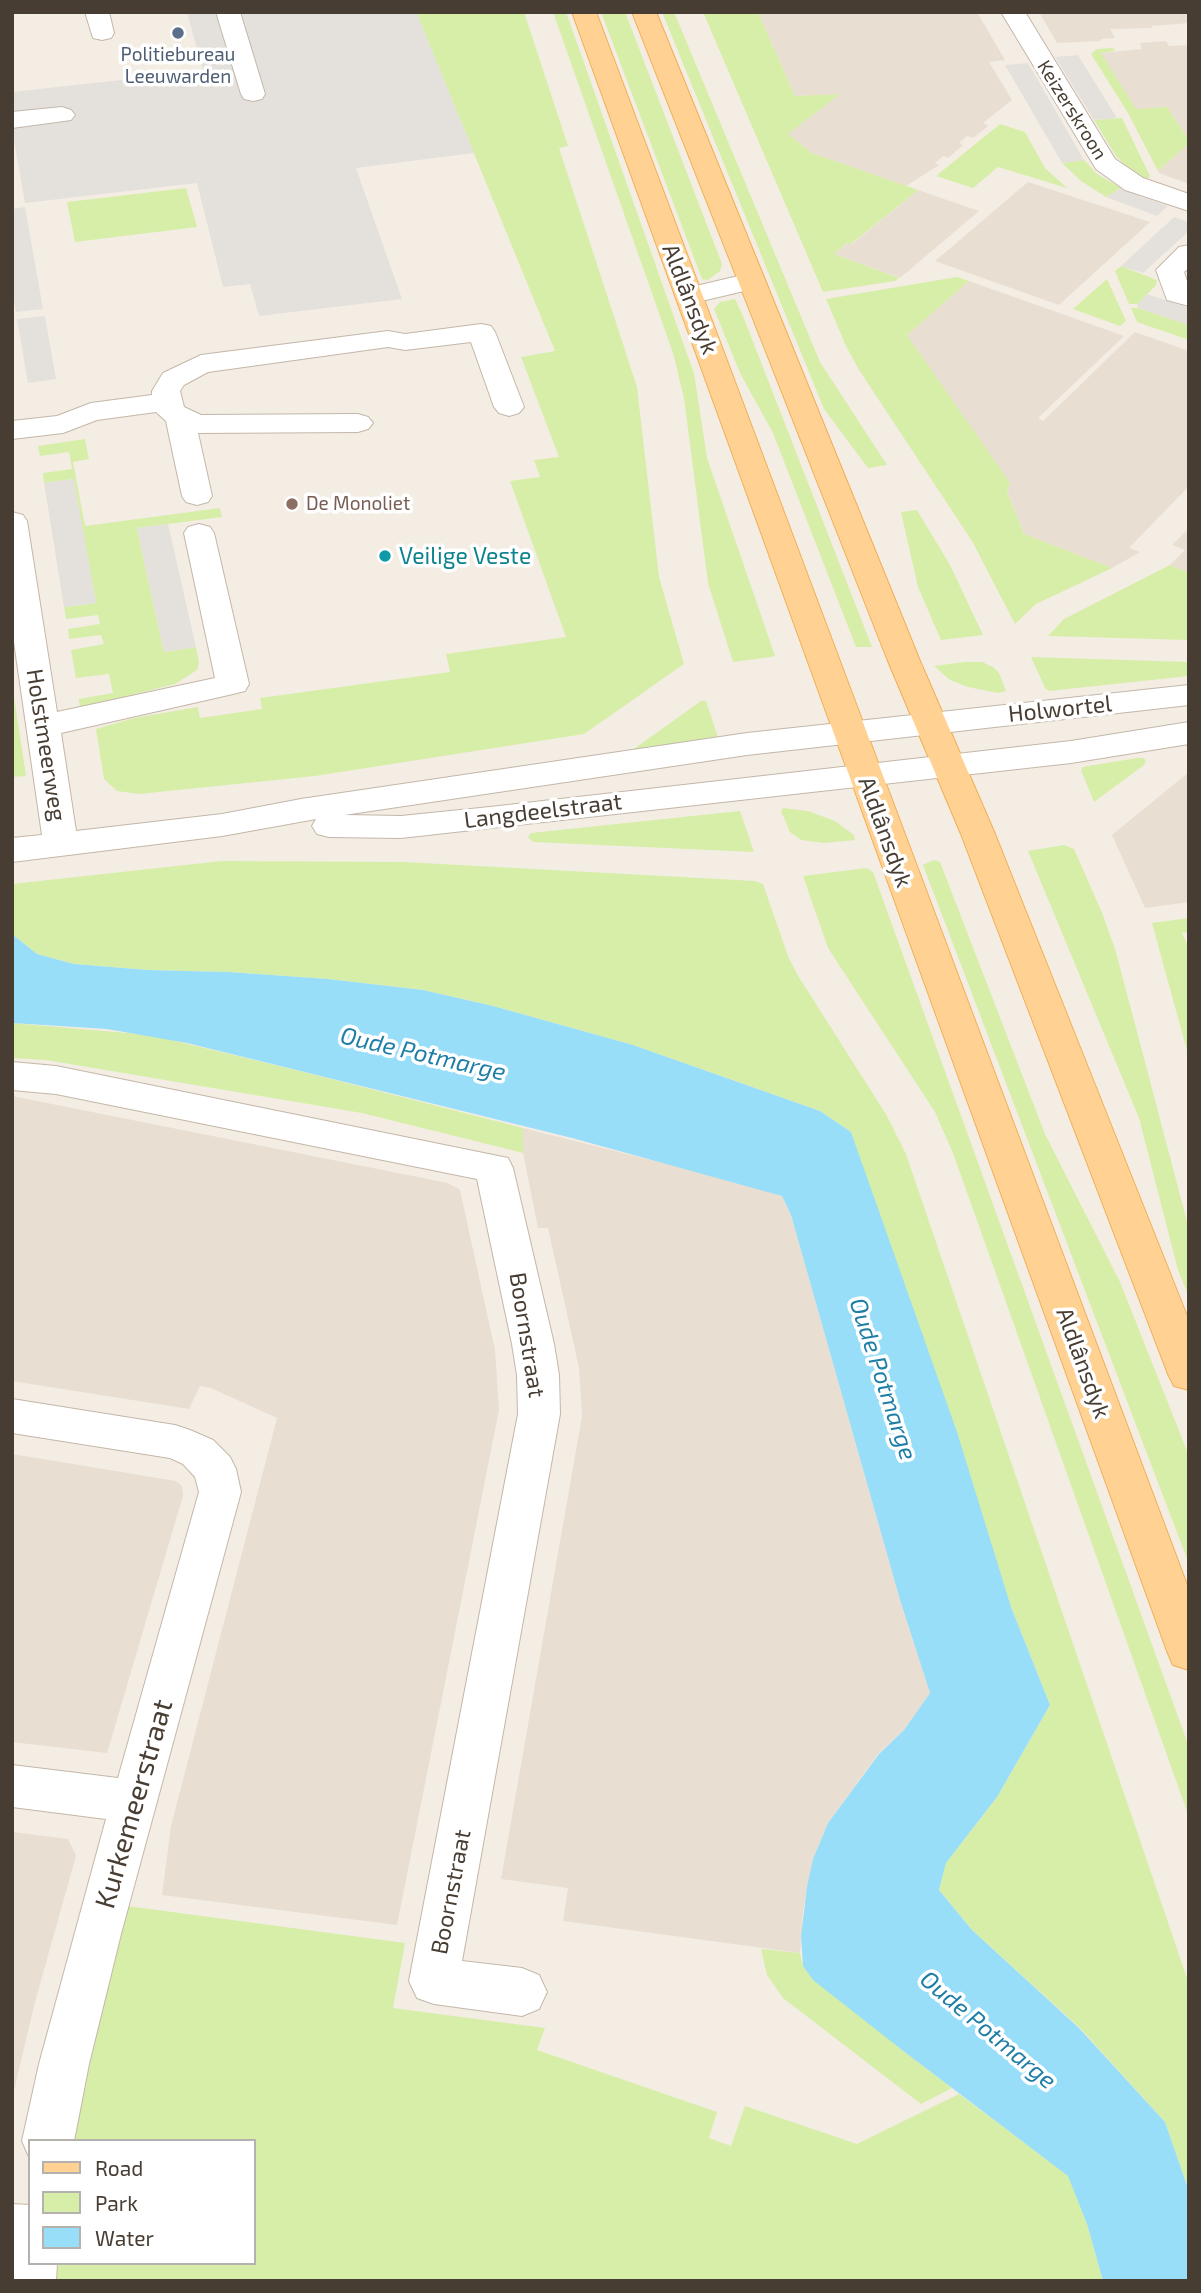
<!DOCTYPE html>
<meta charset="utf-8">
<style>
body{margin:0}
#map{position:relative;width:1201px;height:2293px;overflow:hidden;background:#f4ede4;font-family:"Exo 2",sans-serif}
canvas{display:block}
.frame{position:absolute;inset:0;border:14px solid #473d33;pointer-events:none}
.legend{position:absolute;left:28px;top:2139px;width:228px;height:126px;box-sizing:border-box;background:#fff;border:2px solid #b5b1ad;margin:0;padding:9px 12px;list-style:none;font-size:21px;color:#473d33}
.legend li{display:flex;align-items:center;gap:14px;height:35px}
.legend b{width:35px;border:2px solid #b5b1ad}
</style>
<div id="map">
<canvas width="1201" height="2293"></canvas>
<div class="frame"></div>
<ul class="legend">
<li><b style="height:9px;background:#ffd293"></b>Road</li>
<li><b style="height:19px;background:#d7eea8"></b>Park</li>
<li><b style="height:19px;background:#99def9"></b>Water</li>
</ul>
</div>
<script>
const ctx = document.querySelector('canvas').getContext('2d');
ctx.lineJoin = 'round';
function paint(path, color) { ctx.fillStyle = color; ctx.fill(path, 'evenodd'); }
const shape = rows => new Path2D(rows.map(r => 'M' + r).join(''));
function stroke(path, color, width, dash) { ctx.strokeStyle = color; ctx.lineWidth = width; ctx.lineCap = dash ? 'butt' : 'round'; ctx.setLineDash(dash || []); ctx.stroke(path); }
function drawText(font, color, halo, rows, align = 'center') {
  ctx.font = font + ' "Exo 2",sans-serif'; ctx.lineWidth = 7; ctx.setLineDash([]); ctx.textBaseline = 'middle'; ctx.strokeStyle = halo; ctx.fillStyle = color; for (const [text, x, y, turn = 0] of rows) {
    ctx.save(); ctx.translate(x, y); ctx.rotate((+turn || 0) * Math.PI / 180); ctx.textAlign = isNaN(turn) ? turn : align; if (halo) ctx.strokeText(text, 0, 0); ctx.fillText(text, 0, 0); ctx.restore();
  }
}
paint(shape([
 [758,12,977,12,1005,60,989,62,1012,100,983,123,988,126,973,138,967,136,959,143,963,145,948,158,943,156,935,163,939,165,906,186,812,153,787,134,840,94,795,96],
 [1039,12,1189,12,1189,23,1152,26,1152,28,1110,29,1115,38,1101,39,1101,41,1057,43],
 [1166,41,1169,46,1189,45,1189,140,1167,107,1136,110,1100,53,1142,49,1140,43],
 [1189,143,1189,184,1159,173,1158,171],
 [1028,182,1150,222,1059,305,935,261],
 [918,190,979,211,900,278,834,254,848,243,852,244],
 [969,281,1124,336,1038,418,1043,421,1135,332,1189,351,1189,486,1129,548,1140,552,1112,568,1024,534,1007,490,907,335],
 [1189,528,1189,573,1170,565,1185,550,1172,545],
 [1189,772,1189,902,1145,908,1112,835],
 [12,1096,448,1183,460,1190,495,1350,499,1410,397,1925,162,1895,171,1826,277,1418,211,1388,200,1386,189,1409,12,1381],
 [523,1128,739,1182,782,1196,791,1215,900,1600,930,1693,904,1730,878,1754,828,1823,813,1859,803,1911,800,1953,563,1921,568,1888,501,1879,582,1416,579,1368,548,1228,538,1228,523,1153],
 [12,1454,176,1481,182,1486,183,1496,107,1753,12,1742],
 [12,1832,68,1839,76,1856,35,2002,12,2099]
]), '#e9ded2');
paint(shape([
 [416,12,524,12,568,146,559,148,637,387,659,577,684,664,584,734,315,776,139,794,117,791,104,779,96,729,134,718,198,707,200,718,262,709,260,698,450,672,446,654,566,637,510,481,540,477,534,460,559,457,521,357,555,351],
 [553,12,566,12,686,351,694,373,707,458,775,656,771,657,733,662,708,583,684,398,673,353],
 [601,12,625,12,722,264,720,271,708,280,702,279],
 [662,12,674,12,820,362,887,465,868,468,824,409],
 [703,12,758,12,795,96,840,94,788,134,812,153,918,190,851,244,847,243,834,254,899,278,895,281,823,292],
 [1113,48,1115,51,1101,53,1136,109,1167,107,1189,140,1189,143,1158,171,1128,113,1091,54,1097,49],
 [1122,118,1150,176,1147,179,1133,173,1116,156,1094,120],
 [1000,124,1025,132,1045,168,1067,188,998,167,973,188,936,176],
 [1084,160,1097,174,1121,188,1106,197,1081,181,1062,163],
 [186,188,197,227,75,242,67,202],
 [1121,266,1157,280,1156,285,1138,304,1129,304,1115,271],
 [957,277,969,281,907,335,1010,483,1007,491,1024,534,1112,568,1036,604,1015,624,972,541,859,370,846,346,826,299],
 [1107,279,1126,321,1120,326,1073,309],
 [735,299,743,316,872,647,856,647,773,433,740,373,714,309,720,302],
 [1131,308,1138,308,1189,325,1189,340,1137,322],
 [85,439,89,459,73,462,85,526,220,508,222,517,137,528,164,652,196,647,199,663,197,670,175,684,80,708,79,699,113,693,109,674,76,678,71,650,104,644,101,635,69,639,68,629,100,624,98,615,66,619,64,607,96,603,73,479,44,483,43,473,72,469,69,452,40,456,38,446],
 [917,510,950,565,983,635,941,640,918,587,901,512],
 [1170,565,1189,573,1189,640,1048,636,1064,619],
 [1031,657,1189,662,1189,676,1049,691,1045,688],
 [965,662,982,662,993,667,999,673,1006,691,998,693,968,687,950,680,934,666],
 [12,683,26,776,12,777],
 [701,701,706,701,718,737,631,751],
 [1137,758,1144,758,1146,762,1144,765,1094,802,1081,770,1083,767],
 [783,808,808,811,835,821,854,835,855,840,824,843,801,840,790,832,781,811],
 [740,811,754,852,533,842,528,837,531,833],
 [1064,845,1074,849,1103,915,1116,952,1189,1229,1189,1297,1178,1270,1139,1118,1028,851],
 [934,860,940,862,1045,1134,1120,1282,1189,1456,1189,1564,923,865],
 [222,861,404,862,755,881,763,884,788,956,797,974,887,1116,906,1154,1189,1984,1189,2191,1165,2122,1080,2028,972,1930,939,1890,946,1863,997,1797,1050,1705,1011,1607,851,1132,820,1111,633,1045,493,1006,423,990,328,979,228,972,148,970,74,964,37,954,12,934,12,884],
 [867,868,873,872,1189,1747,1189,1817,953,1153,935,1112,828,948,803,876],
 [1189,918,1189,932,1182,933,1189,948,1189,1058,1152,923],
 [12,1023,151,1035,312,1074,523,1128,523,1153,362,1113,46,1060,12,1058],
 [127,1906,405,1943,393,2008,545,2028,537,2050,717,2112,709,2138,731,2146,745,2106,857,2144,959,2094,1069,2176,1087,2224,1103,2281,55,2281,57,2263,254,2263,254,2141,71,2141,77,2101],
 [761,1949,800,1953,803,1966,902,2050,952,2088,921,2104,783,1998,767,1975]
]), '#d7eea8');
paint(shape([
 [187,12,416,12,474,153,356,168,402,299,259,316,250,284,223,287,197,183,25,203,12,129,12,92,203,71],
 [1078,55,1117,118,1094,120,1055,57],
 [1028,63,1084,160,1062,163,1005,65],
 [1121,188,1141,197,1168,206,1157,216,1106,197],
 [25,207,43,309,16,312,12,291,12,209],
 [1174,217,1189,222,1189,231,1143,273,1121,266],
 [1147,294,1189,308,1189,325,1138,308,1137,305],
 [45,316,56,379,28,383,17,319],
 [74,479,96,603,64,607,44,483],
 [168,524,196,647,164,652,137,528]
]), '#e4e1dd');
paint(shape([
 [12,934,37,954,74,964,148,970,228,972,328,979,423,990,493,1006,633,1045,820,1111,851,1132,957,1432,1011,1607,1050,1705,997,1797,946,1863,939,1890,972,1930,1079,2028,1165,2122,1189,2191,1189,2281,1103,2281,1087,2224,1068,2176,902,2050,813,1980,803,1966,801,1936,807,1887,813,1859,828,1823,879,1754,904,1730,930,1693,900,1600,791,1215,782,1196,572,1138,187,1043,107,1029,12,1023]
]), '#99def9');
const minor = shape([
 [85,12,109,12,114,33,111,38,102,40,93,38,85,12],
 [216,12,240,12,265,94,262,99,253,101,244,99,241,94,216,12],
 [1001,12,1025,12,1115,159,1143,178,1189,194,1189,211,1125,190,1096,169,1001,12],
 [62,107,71,110,75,115,71,120,12,128,12,112,62,107],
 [1189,245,1189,268,1184,272,1189,287,1189,306,1167,300,1156,270,1179,247,1189,245],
 [751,273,761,275,765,281,761,287,689,304,679,302,675,296,679,290,751,273],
 [481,324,491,326,495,332,524,407,519,413,509,416,499,413,494,407,471,342,405,350,388,347,208,372,184,385,180,391,184,407,201,415,358,414,368,417,373,423,368,429,358,432,198,433,212,496,208,502,197,505,186,502,182,496,166,421,156,412,97,420,63,433,12,439,12,421,57,416,91,403,152,395,152,391,163,373,201,355,388,331,405,334,481,324],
 [12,512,23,515,27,521,57,712,215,678,184,533,188,527,199,524,210,527,214,533,249,684,245,691,233,694,61,733,76,831,222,814,301,799,747,733,1189,685,1189,705,747,755,344,815,401,816,490,807,1071,741,1189,722,1189,744,1071,763,401,838,329,837,317,834,312,826,316,819,222,836,12,862,12,838,42,835,12,628,12,512],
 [12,1062,56,1066,508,1158,513,1168,554,1344,559,1375,560,1414,462,1961,522,1968,539,1975,547,1992,539,2009,522,2016,434,2004,417,1998,409,1981,518,1414,517,1375,512,1344,477,1179,56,1094,12,1090,12,1062],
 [12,1399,175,1425,190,1430,213,1440,230,1457,236,1469,241,1492,121,1934,89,2064,74,2141,30,2141,30,2159,22,2141,39,2064,106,1819,12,1807,12,1765,118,1778,199,1492,195,1477,183,1464,170,1458,12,1433,12,1399],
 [12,2204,30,2205,30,2263,57,2263,56,2281,12,2281,12,2204]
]);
const major = shape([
 [572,12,596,12,1189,1590,1189,1670,1173,1665,1167,1651,572,12],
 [632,12,656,12,920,661,995,834,1189,1321,1189,1390,1174,1386,1168,1374,961,834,888,661,632,12]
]);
stroke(minor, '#c4b7a9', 2);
stroke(major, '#f2ae55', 2);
paint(minor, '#fff');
paint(major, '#ffd293');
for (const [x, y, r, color] of [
 [178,33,7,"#5c6f8a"],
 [292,504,7,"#8d6e63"],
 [385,556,7,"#0f9aa8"]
]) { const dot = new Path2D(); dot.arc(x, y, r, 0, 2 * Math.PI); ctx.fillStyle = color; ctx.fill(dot); stroke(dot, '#fff', 2.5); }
drawText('19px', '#4e5e75', '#fff', [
 ["Politiebureau",178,55],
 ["Leeuwarden",178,77]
]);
drawText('19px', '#473d33', '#fff', [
 ["Keizerskroon",1072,110,58]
]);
drawText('19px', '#785e54', '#fff', [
 ["De Monoliet",306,504]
], 'left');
drawText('23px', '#473d33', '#fff', [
 ["Aldlânsdyk",690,299,69],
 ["Holwortel",1060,709,-6],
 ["Holstmeerweg",46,745,81],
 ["Langdeelstraat",543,811,-7],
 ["Aldlânsdyk",885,832,70],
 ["Boornstraat",527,1335,81],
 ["Aldlânsdyk",1083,1363,70],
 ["Boornstraat",451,1892,-79]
]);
drawText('23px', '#0d838f', '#fff', [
 ["Veilige Veste",399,556]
], 'left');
drawText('italic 24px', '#1e7ea6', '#fff', [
 ["Oude Potmarge",423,1054,13],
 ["Oude Potmarge",883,1379,72],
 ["Oude Potmarge",988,2030,40]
]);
drawText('28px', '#473d33', '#fff', [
 ["Kurkemeerstraat",134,1804,-74]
]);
</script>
